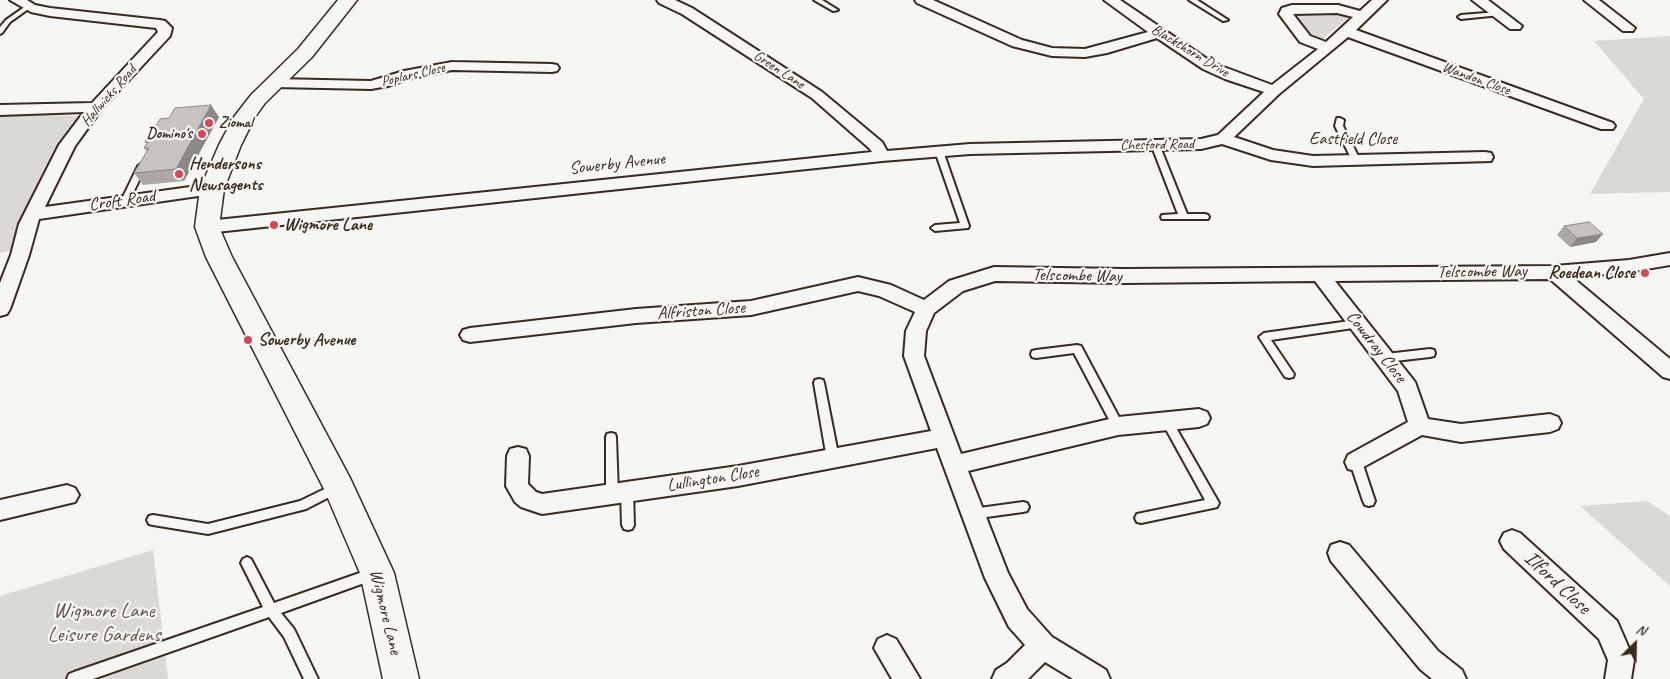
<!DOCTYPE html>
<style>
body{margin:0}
#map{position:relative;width:1670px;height:679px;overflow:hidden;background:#f6f6f2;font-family:Caveat,sans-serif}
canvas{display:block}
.north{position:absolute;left:1610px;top:619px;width:50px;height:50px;-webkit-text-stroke:4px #f6f6f2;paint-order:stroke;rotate:23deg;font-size:14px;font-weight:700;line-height:20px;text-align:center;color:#3b2a1e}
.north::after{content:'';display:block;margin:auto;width:18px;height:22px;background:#3b2a1e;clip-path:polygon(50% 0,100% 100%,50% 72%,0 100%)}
</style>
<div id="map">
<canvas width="1670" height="679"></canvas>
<div class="north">N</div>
</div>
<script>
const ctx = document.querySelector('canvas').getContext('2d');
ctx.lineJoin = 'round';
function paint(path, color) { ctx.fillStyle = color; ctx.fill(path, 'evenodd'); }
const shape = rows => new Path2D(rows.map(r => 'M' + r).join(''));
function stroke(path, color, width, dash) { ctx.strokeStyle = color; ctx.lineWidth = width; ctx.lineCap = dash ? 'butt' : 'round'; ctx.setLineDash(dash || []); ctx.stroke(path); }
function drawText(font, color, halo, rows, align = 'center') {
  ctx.font = font + ' Caveat,sans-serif'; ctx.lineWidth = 4.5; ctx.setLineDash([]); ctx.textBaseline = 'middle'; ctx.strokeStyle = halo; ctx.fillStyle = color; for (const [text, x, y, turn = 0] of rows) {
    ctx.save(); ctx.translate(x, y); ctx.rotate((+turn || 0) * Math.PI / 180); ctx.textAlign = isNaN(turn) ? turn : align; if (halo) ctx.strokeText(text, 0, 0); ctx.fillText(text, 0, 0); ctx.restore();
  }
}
paint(shape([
 [1304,12,1344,12,1349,17,1323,39,1313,39,1297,18],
 [1670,36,1670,192,1590,194,1644,99,1594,41],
 [0,114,81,116,55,148,33,192,11,251,0,253],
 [1647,501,1670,516,1670,586,1580,506],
 [153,550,168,679,0,679,0,596]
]), '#dad9d3');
const lane = shape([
 [814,0,822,0,838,10,833,11,814,0],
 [1189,0,1197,0,1228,20,1223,21,1189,0],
 [26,6,31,7,10,22,2,33,0,34,0,27,6,20,26,6],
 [1498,12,1501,14,1500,15,1461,19,1458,17,1461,15,1498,12],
 [1337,118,1340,118,1344,120,1343,126,1360,160,1359,162,1356,163,1352,160,1335,126,1337,118],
 [1152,142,1155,142,1159,144,1187,214,1205,214,1208,215,1209,217,1208,219,1162,219,1161,217,1162,215,1178,214,1151,144,1152,142],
 [936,149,939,149,943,151,969,226,968,228,935,231,931,228,935,225,960,223,935,151,936,149],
 [142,163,146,166,129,201,128,203,122,203,121,201,138,166,142,163],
 [1357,320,1362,324,1360,327,1271,340,1294,374,1293,377,1289,378,1285,377,1259,337,1264,333,1357,320],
 [1077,345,1081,346,1122,423,1123,426,1122,429,1118,430,1114,429,1074,353,1036,358,1032,357,1031,354,1032,351,1036,350,1077,345],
 [1430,349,1434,350,1435,353,1434,356,1430,357,1386,362,1382,361,1381,358,1382,355,1386,354,1430,349],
 [819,379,823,380,824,383,839,459,837,462,833,464,829,462,827,459,814,383,815,380,819,379],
 [1167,418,1171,419,1219,503,1217,507,1213,508,1141,523,1137,522,1135,518,1137,514,1205,500,1162,422,1163,419,1167,418],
 [611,433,615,434,616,437,618,495,616,498,612,500,608,498,606,495,606,437,607,434,611,433],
 [1356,457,1360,459,1362,462,1375,501,1373,505,1369,506,1365,505,1363,501,1350,462,1352,459,1356,457],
 [337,483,341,485,343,488,341,491,306,509,208,534,153,525,149,524,147,520,149,516,153,515,208,524,300,501,337,483],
 [627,487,631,489,633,492,634,525,632,529,628,530,624,529,622,525,621,492,623,489,627,487],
 [1023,502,1027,503,1029,507,1027,511,1023,512,972,519,968,518,966,514,968,510,972,509,1023,502],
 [247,557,251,559,274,603,374,568,378,570,380,574,378,578,281,613,294,629,318,679,304,679,284,637,269,617,93,679,67,679,69,674,74,672,263,607,241,563,243,559,247,557]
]);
const street = shape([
 [10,0,27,0,35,5,50,8,160,20,165,21,172,28,170,36,101,110,75,146,45,207,212,184,218,185,221,189,218,193,212,194,39,219,29,255,10,309,7,314,0,316,0,283,11,255,19,224,59,145,84,112,0,115,0,105,92,103,158,32,156,28,50,16,31,12,10,0],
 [657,0,675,0,692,8,822,92,882,142,887,151,970,144,1201,139,1218,135,1264,92,1225,79,1203,69,1157,38,1107,53,1085,57,1052,56,1012,46,917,3,915,0,933,0,1022,40,1052,48,1085,49,1148,32,1104,0,1120,0,1213,63,1272,85,1318,49,1300,42,1279,14,1282,8,1292,5,1338,5,1360,11,1372,0,1387,0,1356,30,1613,123,1615,126,1613,129,1601,129,1348,37,1279,94,1234,137,1273,150,1313,156,1485,152,1491,153,1493,157,1491,161,1313,166,1271,160,1222,144,1201,149,970,154,882,161,207,233,201,231,198,227,201,223,207,221,872,152,869,148,812,98,682,14,659,3,657,0],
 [1337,13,1353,17,1326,42,1310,36,1293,14,1337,13],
 [1472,0,1488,0,1522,26,1520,29,1510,29,1472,0],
 [1584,0,1599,0,1635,28,1633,31,1623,31,1584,0],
 [452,62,552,64,557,65,559,68,557,71,552,72,452,70,408,79,388,86,371,89,274,87,269,86,267,83,269,80,274,79,371,81,404,71,452,62],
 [1670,253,1670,265,1629,272,1572,277,1670,359,1670,379,1663,377,1550,279,1335,281,1415,382,1428,419,1461,424,1550,414,1558,417,1561,423,1558,429,1550,432,1461,442,1422,435,1356,471,1348,469,1345,462,1348,455,1408,422,1398,391,1315,281,1125,283,995,281,963,291,934,313,926,331,924,356,961,454,1118,417,1199,409,1207,412,1210,418,1207,424,1199,427,1118,435,968,471,1008,573,1027,609,1052,637,1106,670,1110,679,1073,679,1045,662,1028,679,992,679,996,670,1007,663,1025,645,1009,627,985,578,937,448,738,486,542,514,521,507,515,502,506,486,507,456,510,449,518,447,526,449,529,456,528,484,536,492,542,494,738,466,931,431,904,356,906,331,915,312,879,296,858,291,751,315,636,323,470,342,463,340,460,335,463,330,470,328,636,309,751,301,858,277,891,285,924,300,949,281,994,267,1125,269,1554,266,1629,260,1670,253],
 [67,485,75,488,79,495,75,502,0,520,0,500,67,485],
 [1512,530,1520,533,1617,621,1634,660,1631,679,1605,679,1608,660,1599,639,1504,549,1500,541,1504,533,1512,530],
 [1340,542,1349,545,1438,651,1462,670,1466,679,1432,679,1420,669,1331,561,1328,553,1331,545,1340,542],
 [887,635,896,639,920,679,892,679,874,648,878,639,887,635]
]);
const secondary = shape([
 [338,0,357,0,312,57,265,103,255,117,241,145,224,189,219,227,232,257,350,478,394,573,419,679,383,679,360,573,324,489,206,257,195,227,200,189,219,145,234,117,251,95,298,49,338,0]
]);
stroke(lane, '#3b2a1e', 4);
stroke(street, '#3b2a1e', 4);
stroke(secondary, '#3b2a1e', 3);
paint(lane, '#f6f6f2');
paint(street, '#f6f6f2');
paint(secondary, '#f6f6f2');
paint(shape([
 [219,117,184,181,143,185,134,173,147,152,144,148,147,144,145,142,156,126,169,118],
 [1564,226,1596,242,1570,247,1557,235]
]), '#aca8a3');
paint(shape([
 [211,105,219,117,184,181,176,169],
 [1603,234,1596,242,1570,247,1577,238]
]), '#8c8885');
const building = shape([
 [211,105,176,169,134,173,149,148,144,148,148,142,145,142,154,126,156,126,160,119,169,118,175,108,211,105],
 [1589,222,1603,234,1577,238,1564,226,1589,222]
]);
paint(building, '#c8c3be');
stroke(building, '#8c8885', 1);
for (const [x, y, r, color] of [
 [209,123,5,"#d1495b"],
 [202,134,5,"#d1495b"],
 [179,174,5,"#d1495b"],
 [274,225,5,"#d1495b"],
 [1645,273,5,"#d1495b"],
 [248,340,5,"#d1495b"]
]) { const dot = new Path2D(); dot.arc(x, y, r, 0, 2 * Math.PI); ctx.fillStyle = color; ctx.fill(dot); stroke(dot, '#f6f6f2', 2); }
drawText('15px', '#3b2a1e', '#f6f6f2', [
 ["Blackthorn Drive",1190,51,31],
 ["Green Lane",779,70,33],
 ["Poplars Close",413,75,-13],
 ["Wandon Close",1476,79,20],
 ["Hallwicks Road",109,96,-49],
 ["Chesford Road",1157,145,-1]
]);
drawText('bold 15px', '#3b2a1e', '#f6f6f2', [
 ["Ziomal",219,123],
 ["Domino's",192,134,"right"]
], 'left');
drawText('18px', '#3b2a1e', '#f6f6f2', [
 ["Eastfield Close",1353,139],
 ["Sowerby Avenue",617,164,-6],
 ["Croft Road",122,201,-8],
 ["Telscombe Way",1482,272,-1],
 ["Telscombe Way",1077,276,1],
 ["Alfriston Close",701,311,-4],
 ["Cowdray Close",1376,347,52],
 ["Lullington Close",713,479,-9],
 ["Wigmore Lane",385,612,76]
]);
drawText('bold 18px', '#3b2a1e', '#f6f6f2', [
 ["Hendersons",189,164],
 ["Newsagents",189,185],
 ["Wigmore Lane",284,225],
 ["Roedean Close",1635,273,"right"],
 ["Sowerby Avenue",258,340]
], 'left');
drawText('21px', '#3b2a1e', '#f6f6f2', [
 ["Ilford Close",1557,583,43]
]);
drawText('21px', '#63564b', '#f6f6f2', [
 ["Wigmore Lane",104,611],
 ["Leisure Gardens",104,635]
]);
</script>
